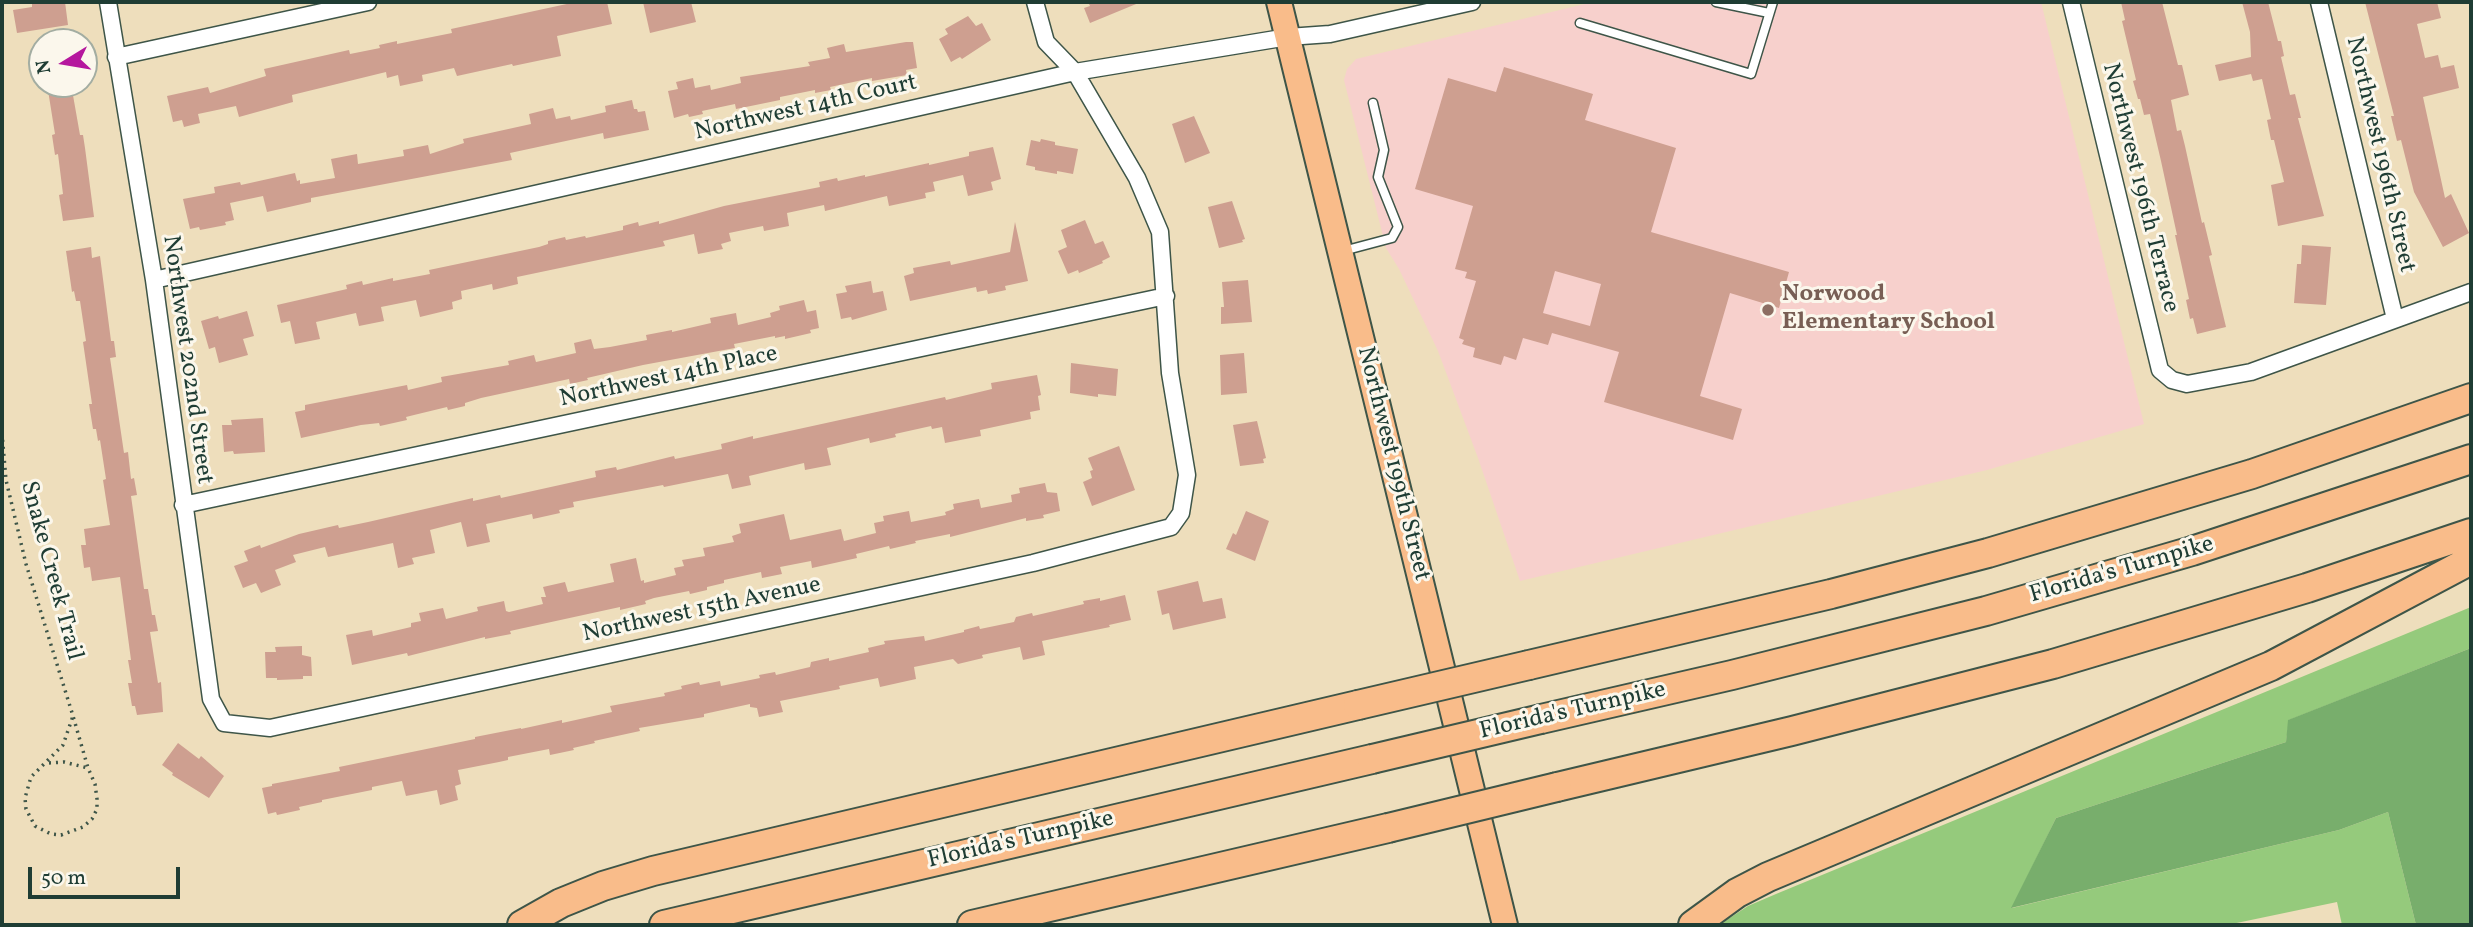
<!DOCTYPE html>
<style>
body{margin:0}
#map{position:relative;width:2473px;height:927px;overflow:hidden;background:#eedebc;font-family:Vollkorn,serif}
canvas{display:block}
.frame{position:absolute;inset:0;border:4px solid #1f3d34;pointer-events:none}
.north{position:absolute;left:28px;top:28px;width:70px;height:70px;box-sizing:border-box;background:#fbf7ec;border:2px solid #a3ada2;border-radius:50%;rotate:259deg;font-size:19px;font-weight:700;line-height:28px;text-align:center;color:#1f3d34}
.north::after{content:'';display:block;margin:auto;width:24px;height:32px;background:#b5179e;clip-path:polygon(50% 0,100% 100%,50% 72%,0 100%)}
.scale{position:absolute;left:28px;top:867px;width:152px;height:32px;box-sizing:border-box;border:4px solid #1f3d34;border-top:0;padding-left:9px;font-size:21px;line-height:24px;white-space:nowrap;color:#1f3d34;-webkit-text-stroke:5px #fbf7ec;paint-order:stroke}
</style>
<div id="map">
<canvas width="2473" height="927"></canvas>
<div class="frame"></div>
<div class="north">N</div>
<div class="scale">50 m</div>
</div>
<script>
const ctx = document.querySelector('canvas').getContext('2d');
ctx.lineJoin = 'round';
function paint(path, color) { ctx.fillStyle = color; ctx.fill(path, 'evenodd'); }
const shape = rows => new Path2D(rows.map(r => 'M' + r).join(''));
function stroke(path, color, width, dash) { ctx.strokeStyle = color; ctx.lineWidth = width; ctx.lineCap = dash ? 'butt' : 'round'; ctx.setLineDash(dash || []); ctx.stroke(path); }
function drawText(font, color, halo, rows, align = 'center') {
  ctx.font = font + ' Vollkorn,serif'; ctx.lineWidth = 6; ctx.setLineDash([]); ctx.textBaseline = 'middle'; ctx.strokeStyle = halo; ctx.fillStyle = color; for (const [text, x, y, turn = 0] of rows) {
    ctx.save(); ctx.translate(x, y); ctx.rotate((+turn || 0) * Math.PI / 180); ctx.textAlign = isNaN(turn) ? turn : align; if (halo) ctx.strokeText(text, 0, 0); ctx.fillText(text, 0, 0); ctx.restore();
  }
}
paint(shape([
 [1593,2,2041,2,2144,424,1987,470,1520,581,1478,458,1438,351,1399,269,1386,248,1344,80,1347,69,1356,59]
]), '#f7d0cc');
paint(shape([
 [2471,607,2471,648,2289,720,2286,742,2056,818,2012,908,2339,830,2388,812,2416,925,2342,925,2337,902,2227,925,1719,925,1748,906,1776,894]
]), '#95ca7c');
paint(shape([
 [2471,648,2471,925,2416,925,2388,812,2339,830,2011,908,2056,818,2286,742,2288,720]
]), '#78ae6c');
paint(shape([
 [32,2,65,2,68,25,17,33,13,10,32,7],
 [576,2,607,2,612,24,557,36,561,56,513,66,512,64,457,76,454,68,422,75,423,81,400,86,398,75,387,78,386,72,292,95,293,102,239,117,236,106,198,114,200,123,184,127,182,120,173,122,167,96,208,87,210,93,266,76,264,69,349,50,350,54,380,48,379,45,397,41,397,44,452,33,451,29],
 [643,2,691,2,696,22,650,33],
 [1088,2,1141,2,1090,23,1084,8,1090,6],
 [2121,2,2162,2,2178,65,2182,65,2189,95,2171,100,2177,131,2181,130,2185,146,2202,223,2204,222,2212,255,2209,256,2226,327,2197,334,2193,318,2190,319,2186,300,2189,299,2175,235,2177,235,2161,161,2150,114,2144,115,2140,99,2138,99,2133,81,2136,80,2122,21,2125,20],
 [2242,2,2268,2,2278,41,2281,41,2284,56,2281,57,2290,95,2295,94,2301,118,2298,118,2324,216,2278,226,2271,185,2284,182,2274,140,2271,140,2267,120,2271,119,2262,79,2253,81,2251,74,2219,81,2215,65,2251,57,2250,32],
 [2365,2,2437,2,2441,18,2417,24,2425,58,2438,55,2441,68,2454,65,2459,88,2423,97,2445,198,2451,194,2469,233,2443,247,2414,192,2401,140,2397,141,2391,116,2394,116],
 [968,16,976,26,982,23,991,40,962,59,960,57,951,62,939,39,948,34,945,29],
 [906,42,913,42,917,68,906,70,907,75,872,81,872,78,830,87,831,90,815,93,815,90,780,97,780,100,736,109,735,104,702,111,703,114,689,117,688,114,674,118,668,91,678,89,676,82,693,78,695,88,710,85,711,90,741,83,740,77,810,66,808,62,830,58,827,48,844,44,846,52],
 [1504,67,1593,94,1585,120,1676,148,1651,232,1789,272,1779,308,1730,293,1700,396,1742,409,1733,440,1604,402,1619,352,1552,333,1548,345,1523,338,1516,360,1504,356,1501,365,1473,357,1475,348,1462,344,1464,340,1459,338,1476,281,1465,278,1467,272,1455,269,1473,206,1415,189,1448,78,1496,92],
 [1555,271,1601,284,1590,326,1543,313],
 [47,84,71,84,80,135,83,135,85,148,94,217,63,221,59,195,63,194,58,154,55,155,52,135,55,134],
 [632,100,634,109,637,109,638,112,645,111,649,130,604,139,603,133,510,153,512,160,311,198,311,202,267,212,263,196,230,203,234,220,225,222,226,225,200,230,199,227,190,229,183,199,215,193,214,187,240,182,241,185,295,173,297,181,300,180,300,184,335,178,331,159,357,154,358,164,404,156,403,150,428,145,430,154,464,143,463,139,531,124,529,114,553,108,556,119,570,116,571,120,606,112,605,106],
 [1194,116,1210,153,1185,163,1172,124],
 [1041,139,1055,142,1055,145,1078,149,1073,174,1057,171,1057,174,1035,170,1035,167,1026,165,1031,140,1040,142],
 [993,147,1001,179,991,182,993,190,968,196,963,175,933,182,935,191,925,193,926,198,889,206,887,196,825,211,824,205,787,213,789,226,764,231,763,226,729,233,731,241,721,244,723,249,698,254,694,234,663,241,665,246,517,277,518,284,493,290,492,284,461,291,462,299,452,302,453,309,420,317,416,300,381,307,384,321,359,326,356,313,316,322,320,339,295,344,290,321,281,323,277,305,347,289,346,285,362,281,363,285,393,278,393,281,430,274,429,270,539,247,548,244,548,241,565,237,566,240,585,236,586,238,623,230,623,226,638,222,639,226,659,221,659,224,724,206,820,187,819,182,837,178,838,181,865,175,865,177,929,163,929,165,969,156,969,152],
 [1232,201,1245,239,1242,240,1243,242,1219,248,1208,207],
 [1085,220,1095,244,1103,241,1110,257,1102,261,1103,263,1079,273,1078,270,1068,274,1058,251,1067,247,1061,230],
 [1015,222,1028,281,1005,286,1006,290,988,294,987,290,977,292,976,287,910,301,904,276,914,273,913,268,950,261,951,265,1010,252],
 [2302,245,2331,247,2326,305,2294,303,2297,264,2301,264],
 [91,247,92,258,100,256,111,341,114,341,116,357,110,358,124,453,128,452,131,479,134,478,137,495,131,496,144,589,148,589,152,615,155,615,158,631,150,632,158,683,161,682,163,712,137,715,135,706,132,706,128,683,132,683,128,660,131,660,120,577,92,581,90,567,84,568,81,545,86,545,84,529,110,525,103,480,106,479,100,440,98,441,96,429,93,429,89,404,92,404,83,342,86,341,80,301,76,301,74,291,72,292,66,251],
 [1248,280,1252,322,1221,324,1221,307,1224,307,1222,282],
 [871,281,873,293,883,291,887,310,852,320,851,317,841,319,836,294,847,292,845,286],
 [804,300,807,312,816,310,819,328,810,330,811,333,785,339,785,336,775,338,775,336,734,344,735,348,643,365,587,378,588,380,570,384,569,379,481,398,465,403,465,406,448,410,447,407,414,415,406,417,407,420,380,426,379,423,361,425,301,438,295,412,305,410,305,405,407,385,408,390,442,382,441,377,509,365,508,361,534,355,536,362,576,353,574,343,591,339,594,349,610,347,647,340,646,335,672,330,672,332,711,323,710,318,736,313,738,325,771,317,770,313,780,310,779,306],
 [247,311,254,336,243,339,248,355,219,363,215,347,209,349,201,321,218,316,219,319],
 [1244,353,1247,393,1221,395,1220,355],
 [1071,363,1118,369,1116,396,1098,394,1098,397,1070,393],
 [1037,375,1041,395,1038,396,1040,410,1030,412,1031,419,980,430,981,436,945,443,942,427,932,429,931,426,895,434,896,437,870,443,869,438,827,448,831,465,805,470,804,463,749,476,751,485,732,489,728,474,664,487,663,485,573,502,574,507,559,510,560,513,533,519,532,514,486,524,490,542,467,547,461,522,430,530,435,553,412,558,414,564,398,568,393,543,328,557,325,547,293,555,296,562,275,570,281,585,261,593,256,583,243,588,234,566,248,561,244,551,260,545,261,548,299,534,338,525,339,528,368,522,473,498,473,501,500,495,501,498,596,477,595,471,616,467,617,470,674,456,675,459,722,449,721,444,753,436,753,439,945,397,946,400,992,389,991,383],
 [263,418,265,452,234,454,233,451,224,452,222,425,232,425,231,420],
 [1257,421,1266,458,1263,459,1264,463,1240,466,1233,425],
 [1119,446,1135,490,1092,506,1083,482,1092,478,1090,471,1093,470,1088,458],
 [1045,483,1047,492,1057,493,1060,511,1043,515,1044,518,1026,521,1026,518,950,537,950,534,915,541,916,543,890,549,889,546,856,554,857,558,812,568,811,561,780,567,782,574,762,578,761,572,724,580,724,583,707,587,707,590,690,594,689,591,654,598,645,601,646,604,620,610,620,607,510,631,511,634,485,639,485,637,408,656,407,653,352,665,346,635,372,630,373,636,411,627,411,623,421,621,419,613,443,608,446,619,478,611,477,607,504,601,506,611,509,612,543,604,541,597,546,597,543,587,565,582,568,592,614,582,610,564,636,558,641,581,644,580,644,583,676,575,674,568,684,566,682,560,705,556,703,548,734,542,732,536,741,533,739,524,784,514,790,540,841,529,844,541,876,533,874,523,884,521,883,516,909,511,911,522,946,515,945,512,954,509,953,504,979,499,981,508,1012,502,1011,495,1020,493,1019,488],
 [1246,511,1269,521,1255,561,1226,549,1233,533,1236,535],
 [1198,581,1203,602,1222,598,1226,618,1173,630,1169,613,1162,615,1157,591],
 [1125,595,1131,620,1109,625,1110,627,1042,641,1045,655,1023,660,1020,647,982,655,983,658,958,664,953,659,914,667,916,679,880,687,878,678,839,686,840,689,780,701,783,712,759,717,757,708,750,707,750,704,704,714,704,717,639,728,640,731,594,741,595,743,573,748,574,750,550,755,549,749,508,757,508,760,499,762,458,770,461,784,455,786,458,800,440,805,437,790,406,796,402,781,372,787,372,790,322,800,322,802,299,807,300,810,277,815,276,812,268,814,262,788,272,786,272,784,340,771,339,767,475,739,475,737,521,728,521,729,562,720,562,723,612,712,610,706,665,696,664,693,682,689,681,686,699,682,700,685,720,681,721,686,760,678,759,675,775,672,776,675,810,667,811,662,829,658,829,661,869,652,868,648,885,644,884,641,924,636,925,641,964,632,964,630,979,626,980,629,1014,622,1016,617,1032,613,1033,616,1084,604,1083,601,1100,598,1100,601],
 [302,646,302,655,311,657,312,676,303,676,303,679,277,680,277,678,266,678,265,652,276,652,275,647],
 [178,743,199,759,201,756,224,776,209,798,172,775,173,773,162,765]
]), '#ce9f90');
const lane = shape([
 [1716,2,1769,13],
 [1580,23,1751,74,1773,2],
 [1343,251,1392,238,1398,227,1378,177,1384,150,1373,103]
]);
const street = shape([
 [108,2,154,280,211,699,224,723,270,728,1033,563,1171,527,1181,513,1187,475,1170,373,1160,232,1137,178,1075,72,1046,42,1035,2],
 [2071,2,2160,370,2172,380,2187,384,2251,372,2471,292],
 [2319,2,2395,319],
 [116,57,368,2],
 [154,280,1075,72,1288,37,1330,34,1472,2],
 [183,505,1166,296]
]);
const primary = shape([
 [1279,2,1505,925]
]);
const highway = shape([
 [1529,665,1831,594,1988,553,2252,474,2471,398],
 [1541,719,1732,675,1986,611,2192,551,2471,459],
 [1557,787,1792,731,2053,664,2307,588,2471,533],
 [522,925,561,903,603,886,653,871,1358,705],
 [664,925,1372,759],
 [972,925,1388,828],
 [1693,925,1737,893,1768,877,2271,666,2471,560]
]);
stroke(lane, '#3e5548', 11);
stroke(street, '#3e5548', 19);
stroke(primary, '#3e5548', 28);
stroke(highway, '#3e5548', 32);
stroke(shape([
 [2,433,6,480,26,564,73,716,88,768,95,784,97,799,97,809,92,819,83,827,61,835,51,834,35,826,26,809,25,798,31,777,63,745,73,716],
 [49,763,64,762,88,768]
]), '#3e5548', 3.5, [2, 5]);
stroke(lane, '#fff', 8);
stroke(street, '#fff', 16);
stroke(primary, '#f9bc8a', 24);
stroke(highway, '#f9bc8a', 28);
const highwayBridge = shape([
 [1358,705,1529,665],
 [1372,759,1541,719],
 [1388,828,1557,787]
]);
stroke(highwayBridge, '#3e5548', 32, []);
stroke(highwayBridge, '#f9bc8a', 28);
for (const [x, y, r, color] of [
 [1768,310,7,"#8d6e63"]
]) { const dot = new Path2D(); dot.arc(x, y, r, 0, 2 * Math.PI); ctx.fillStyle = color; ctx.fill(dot); stroke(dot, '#fbf7ec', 2.5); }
drawText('24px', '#1f3d34', '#fbf7ec', [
 ["Northwest 14th Court",806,109,-13],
 ["Northwest 196th Street",2379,155,77],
 ["Northwest 196th Terrace",2139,188,76],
 ["Northwest 202nd Street",186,360,82],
 ["Northwest 14th Place",669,378,-12],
 ["Northwest 199th Street",1392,464,76],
 ["Snake Creek Trail",50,571,75],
 ["Florida's Turnpike",2122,571,-16],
 ["Northwest 15th Avenue",702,611,-12],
 ["Florida's Turnpike",1573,712,-13],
 ["Florida's Turnpike",1021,841,-13]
]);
drawText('bold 24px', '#785e54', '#fbf7ec', [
 ["Norwood",1782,296],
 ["Elementary School",1782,324]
], 'left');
</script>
